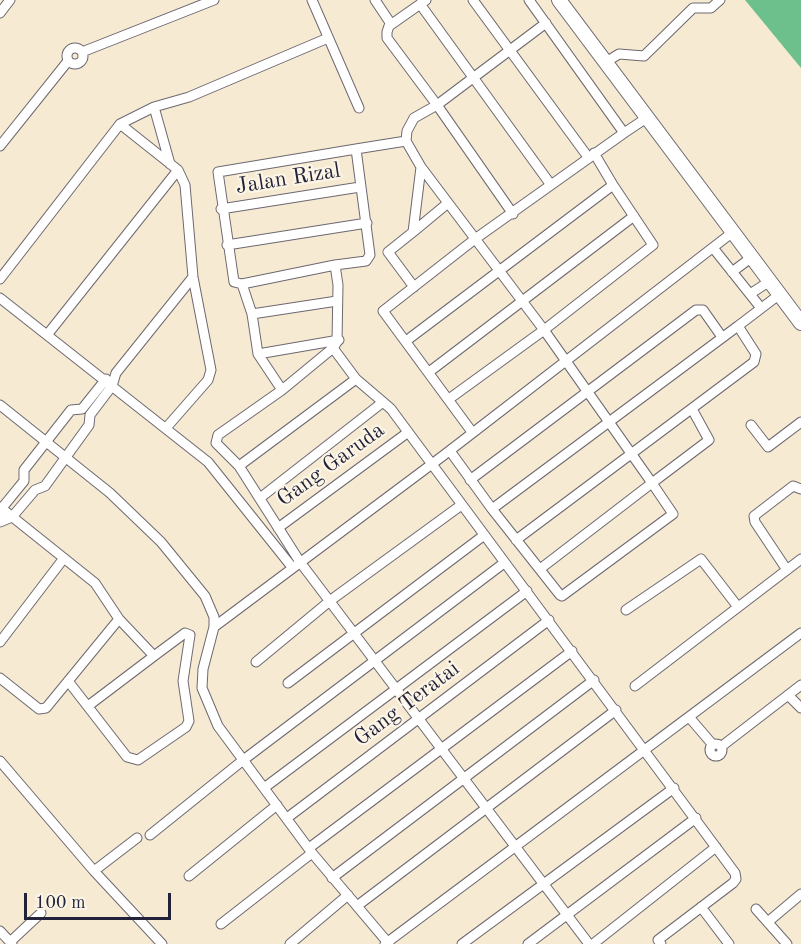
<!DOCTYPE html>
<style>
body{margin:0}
#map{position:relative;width:801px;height:944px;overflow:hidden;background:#f7ead3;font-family:"Old Standard TT",serif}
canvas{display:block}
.scale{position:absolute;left:24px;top:893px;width:147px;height:27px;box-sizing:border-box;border:3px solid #22223b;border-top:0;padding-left:8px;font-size:18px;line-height:21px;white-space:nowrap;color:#22223b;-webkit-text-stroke:4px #fcf5e5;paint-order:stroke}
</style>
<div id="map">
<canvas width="801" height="944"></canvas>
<div class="scale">100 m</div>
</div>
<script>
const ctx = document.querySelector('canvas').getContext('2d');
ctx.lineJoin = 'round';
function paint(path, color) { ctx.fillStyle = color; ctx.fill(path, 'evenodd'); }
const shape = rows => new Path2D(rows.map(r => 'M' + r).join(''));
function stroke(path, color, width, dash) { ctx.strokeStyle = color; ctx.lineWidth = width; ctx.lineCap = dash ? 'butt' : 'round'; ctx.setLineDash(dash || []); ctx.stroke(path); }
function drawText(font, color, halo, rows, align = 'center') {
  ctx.font = font + ' "Old Standard TT",serif'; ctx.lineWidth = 4.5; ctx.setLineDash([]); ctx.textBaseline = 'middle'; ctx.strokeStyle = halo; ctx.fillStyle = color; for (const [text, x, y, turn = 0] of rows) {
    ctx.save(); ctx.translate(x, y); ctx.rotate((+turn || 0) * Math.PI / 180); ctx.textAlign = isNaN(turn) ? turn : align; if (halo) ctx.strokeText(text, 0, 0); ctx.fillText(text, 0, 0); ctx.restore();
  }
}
paint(shape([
 [745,0,801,0,801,68]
]), '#6dc08c');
const street = shape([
 [312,0,359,108],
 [375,0,391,24],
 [426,0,389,26,387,32,387,38,437,105,414,118,407,131,406,141,421,167,544,330,652,483,709,440,692,409],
 [473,0,588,157],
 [420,4,551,185],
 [0,13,10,0],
 '67 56a8 8 0 1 1 16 0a8 8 0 1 1-16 0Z',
 [82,52,214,0],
 [606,62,619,54,644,56,693,8,711,8,720,0],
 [154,107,189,97,328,38],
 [120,124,154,107,170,164],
 [624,133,648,117],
 [0,146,68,61],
 [356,149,406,141],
 [421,167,413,232,448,203],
 [221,209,360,187],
 [513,214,437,105,546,23],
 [413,232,388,252,414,287],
 [227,245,367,223],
 [714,249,761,308],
 [335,265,366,261,370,255,356,149,218,172,234,282,242,284,335,265,338,285,337,342,333,348,356,379,383,402],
 [732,272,752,257],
 [0,279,120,124,178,170,185,185,193,277,211,370,208,380,166,428],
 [242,284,252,314,258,354,282,390],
 [750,294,770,281],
 [0,298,208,462,292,567],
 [252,314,337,301],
 [47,335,178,170],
 [406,341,613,185,594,153],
 [333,348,282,390,218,435,216,443,239,466,300,562,589,944],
 [258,354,339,340],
 [429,372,634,216],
 [449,399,544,330,653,245,613,185],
 [0,405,110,493,161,542,205,596,214,617,214,627,203,669,202,688,218,726,312,853,389,944],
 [751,425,768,447,801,422],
 [472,432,383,311,475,239,624,133,529,0],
 [450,451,492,509,560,595,562,596,673,514,652,483,540,569],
 [239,466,356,379],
 [470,480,696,310,703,310,722,337],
 [260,498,383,402,391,409,735,873,736,879,733,883,658,940,661,944],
 [0,507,95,583,119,619,154,656,88,706],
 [492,509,738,326],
 [1,514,2,508,24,481,24,470,71,410,82,409,106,379],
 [0,522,12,517,35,490,45,486,89,425,90,415,112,386,116,373,193,277],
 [278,528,407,433],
 [516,540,754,362,756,354,738,326,780,294],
 [787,570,755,522,754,516,793,486,801,489],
 [626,610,701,559,738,607],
 [214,627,444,455,733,232],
 [0,642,64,558],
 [256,662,331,600,460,506],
 [0,678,39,709,46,708,119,619],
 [68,681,127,757,138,760,186,727,189,721,183,681,190,635,185,633,154,656],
 [288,683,483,536],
 [635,686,801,559],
 [788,695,801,708],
 [689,717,713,745],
 '710 750a6 6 0 1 1 12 0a6 6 0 1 1-12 0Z',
 [722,746,801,685],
 [0,761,94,871,162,944],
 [264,788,527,591],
 [287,818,549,620],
 [150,835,242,761,504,563],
 [309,848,572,651],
 [94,871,137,838],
 [189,876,277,805],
 [332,878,594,680],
 [357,906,616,710],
 [701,907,729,944],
 [756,909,787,944],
 [769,921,801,894],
 [221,924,312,853],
 [0,931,12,944],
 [10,942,41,913],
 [290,944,348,895],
 [385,944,801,633],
 [462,944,674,788],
 [528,944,696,818],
 [593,944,716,847]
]);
const secondary = shape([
 [559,0,801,323]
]);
stroke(street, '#6d6870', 11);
stroke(secondary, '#6d6870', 16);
stroke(street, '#fff', 9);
stroke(secondary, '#fff', 14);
drawText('22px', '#22223b', '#fcf5e5', [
 ["Jalan Rizal",288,179,-9],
 ["Gang Garuda",331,465,-36],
 ["Gang Teratai",407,704,-37]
]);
</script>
